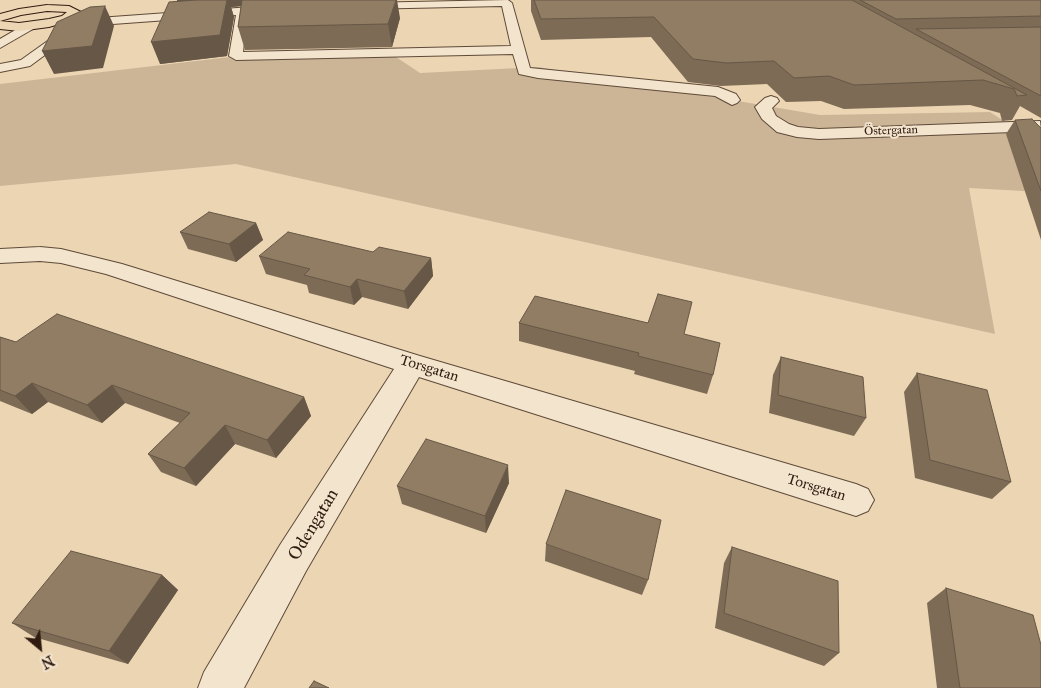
<!DOCTYPE html>
<meta charset="utf-8">
<style>
body{margin:0}
#map{position:relative;width:1041px;height:688px;overflow:hidden;background:#ecd5b3;font-family:"IM FELL Great Primer",serif}
canvas{display:block}
.north{position:absolute;left:15px;top:623px;width:50px;height:50px;-webkit-text-stroke:4px #f3e4ce;paint-order:stroke;rotate:152deg;font-size:14px;font-weight:700;line-height:20px;text-align:center;color:#2f1b0f}
.north::after{content:'';display:block;margin:auto;width:18px;height:22px;background:#2f1b0f;clip-path:polygon(50% 0,100% 100%,50% 72%,0 100%)}
</style>
<div id="map">
<canvas width="1041" height="688"></canvas>
<div class="north">N</div>
</div>
<script>
const ctx = document.querySelector('canvas').getContext('2d');
ctx.lineJoin = 'round';
function paint(path, color) { ctx.fillStyle = color; ctx.fill(path, 'evenodd'); }
const shape = rows => new Path2D(rows.map(r => 'M' + r).join(''));
function stroke(path, color, width, dash) { ctx.strokeStyle = color; ctx.lineWidth = width; ctx.lineCap = dash ? 'butt' : 'round'; ctx.setLineDash(dash || []); ctx.stroke(path); }
function drawText(font, color, halo, rows, align = 'center') {
  ctx.font = font + ' "IM FELL Great Primer",serif'; ctx.lineWidth = 4; ctx.setLineDash([]); ctx.textBaseline = 'middle'; ctx.strokeStyle = halo; ctx.fillStyle = color; for (const [text, x, y, turn = 0] of rows) {
    ctx.save(); ctx.translate(x, y); ctx.rotate((+turn || 0) * Math.PI / 180); ctx.textAlign = isNaN(turn) ? turn : align; if (halo) ctx.strokeText(text, 0, 0); ctx.fillText(text, 0, 0); ctx.restore();
  }
}
paint(shape([
 [230,57,396,57,420,73,538,67,820,115,990,112,1041,145,1041,192,969,188,995,334,236,164,0,186,0,84]
]), '#ccb597');
const minor = shape([
 [508,0,512,3,530,68,718,87,736,94,740,100,737,103,732,105,715,96,538,78,519,74,513,54,236,60,229,56,236,15,99,25,57,46,30,66,0,72,0,64,21,60,49,40,84,22,98,18,279,5,283,6,285,8,283,10,247,14,243,52,511,46,502,6,362,9,357,6,362,3,508,0],
 [29,22,35,26,33,29,0,48,0,39,29,22],
 [771,96,777,98,779,101,772,108,776,116,789,124,798,127,819,129,1040,121,1041,131,819,139,797,137,777,132,762,119,755,107,765,98,771,96],
 [40,247,61,249,122,264,420,356,856,484,868,489,874,500,868,511,856,516,419,377,306,571,244,688,198,688,204,672,280,545,394,369,106,274,61,263,40,261,0,263,0,249,40,247]
]);
const major = shape([
 [47,5,69,6,81,12,70,21,49,27,19,31,0,29,0,21,19,23,49,19,62,16,67,12,47,11,21,15,0,21,0,14,19,9,47,5]
]);
stroke(minor, '#5e4a38', 2);
stroke(major, '#2f1b0f', 2);
paint(minor, '#f3e4ce');
paint(major, '#ecd5b3');
paint(shape([
 [177,0,400,18,392,47,245,50,238,27,241,6,231,7,234,17,227,56,160,64,177,1],
 [531,0,1041,0,1041,118,1020,106,1012,120,1002,121,1000,113,970,105,844,109,821,101,786,102,767,84,721,86,688,82,651,37,541,40,531,11],
 [1015,120,1041,128,1041,240,1006,134],
 [256,223,263,240,236,262,188,249,180,232],
 [373,252,431,258,433,276,408,309,362,297,354,305,309,293,307,285,266,274,259,256],
 [519,323,648,323,684,334,713,375,707,394,634,374,635,371,519,341],
 [0,337,16,342,304,397,311,416,276,458,235,444,196,486,161,472,148,454,180,423,125,403,102,423,48,402,32,414,0,401],
 [781,357,866,418,854,436,769,413,773,375],
 [917,373,1011,482,992,499,915,478,904,392],
 [509,483,486,533,402,504,397,486],
 [546,544,648,580,642,595,545,561],
 [732,547,839,653,824,666,715,628,724,563],
 [162,575,178,590,128,664,34,637,12,623],
 [946,588,1041,688,937,688,927,603]
]), '#7d6b56');
paint(shape([
 [177,0,292,0,293,2,231,7,234,17,227,56,160,64,151,42,181,10],
 [396,0,397,0,400,18,392,47,388,24],
 [105,6,114,26,103,68,54,74,42,51],
 [256,223,263,240,236,262,229,244],
 [431,258,433,276,408,309,404,291],
 [357,279,362,297,354,305,350,287],
 [32,383,48,402,32,414,15,396],
 [112,385,125,403,102,423,87,405],
 [304,397,311,416,276,458,267,440],
 [225,425,235,444,196,486,184,468],
 [508,465,509,483,486,533,485,516],
 [162,575,178,590,128,664,109,651]
]), '#665746');
const building = shape([
 [196,0,227,0,220,35,151,42,169,2,196,0],
 [242,0,396,0,388,24,238,27,242,0],
 [534,0,852,0,1027,95,1017,96,1014,89,983,80,854,85,829,76,794,78,774,61,726,63,693,59,654,17,541,19,534,0],
 [860,0,1041,0,1041,16,896,19,860,0],
 [105,6,92,46,42,51,57,22,90,7,105,6],
 [1041,27,1041,96,916,29,1041,27],
 [1032,119,1041,128,1041,191,1015,120,1032,119],
 [209,212,256,223,229,244,180,232,209,212],
 [288,232,373,252,379,247,431,258,404,291,357,279,350,287,304,275,310,269,259,256,288,232],
 [658,294,692,302,684,334,720,343,713,375,638,356,639,353,519,323,535,296,648,323,658,294],
 [57,314,304,397,267,440,225,425,184,468,148,454,190,413,112,385,87,405,32,383,15,396,0,390,0,337,16,342,57,314],
 [781,357,863,377,866,418,778,395,781,357],
 [917,373,987,390,1011,482,930,460,917,373],
 [426,439,508,465,485,516,397,486,426,439],
 [566,490,661,520,648,580,546,544,566,490],
 [732,547,838,581,839,653,724,613,732,547],
 [71,551,162,575,109,651,12,623,71,551],
 [946,588,1033,615,1041,645,1041,688,960,688,946,588],
 [314,681,329,688,309,688,314,681]
]);
paint(building, '#917c64');
stroke(building, '#665746', 1);
drawText('12px', '#2f1b0f', '#f3e4ce', [
 ["Östergatan",891,131,-2]
]);
drawText('15px', '#2f1b0f', '#f3e4ce', [
 ["Torsgatan",429,369,17],
 ["Torsgatan",816,488,17]
]);
drawText('18px', '#2f1b0f', '#f3e4ce', [
 ["Odengatan",314,525,-59]
]);
</script>
